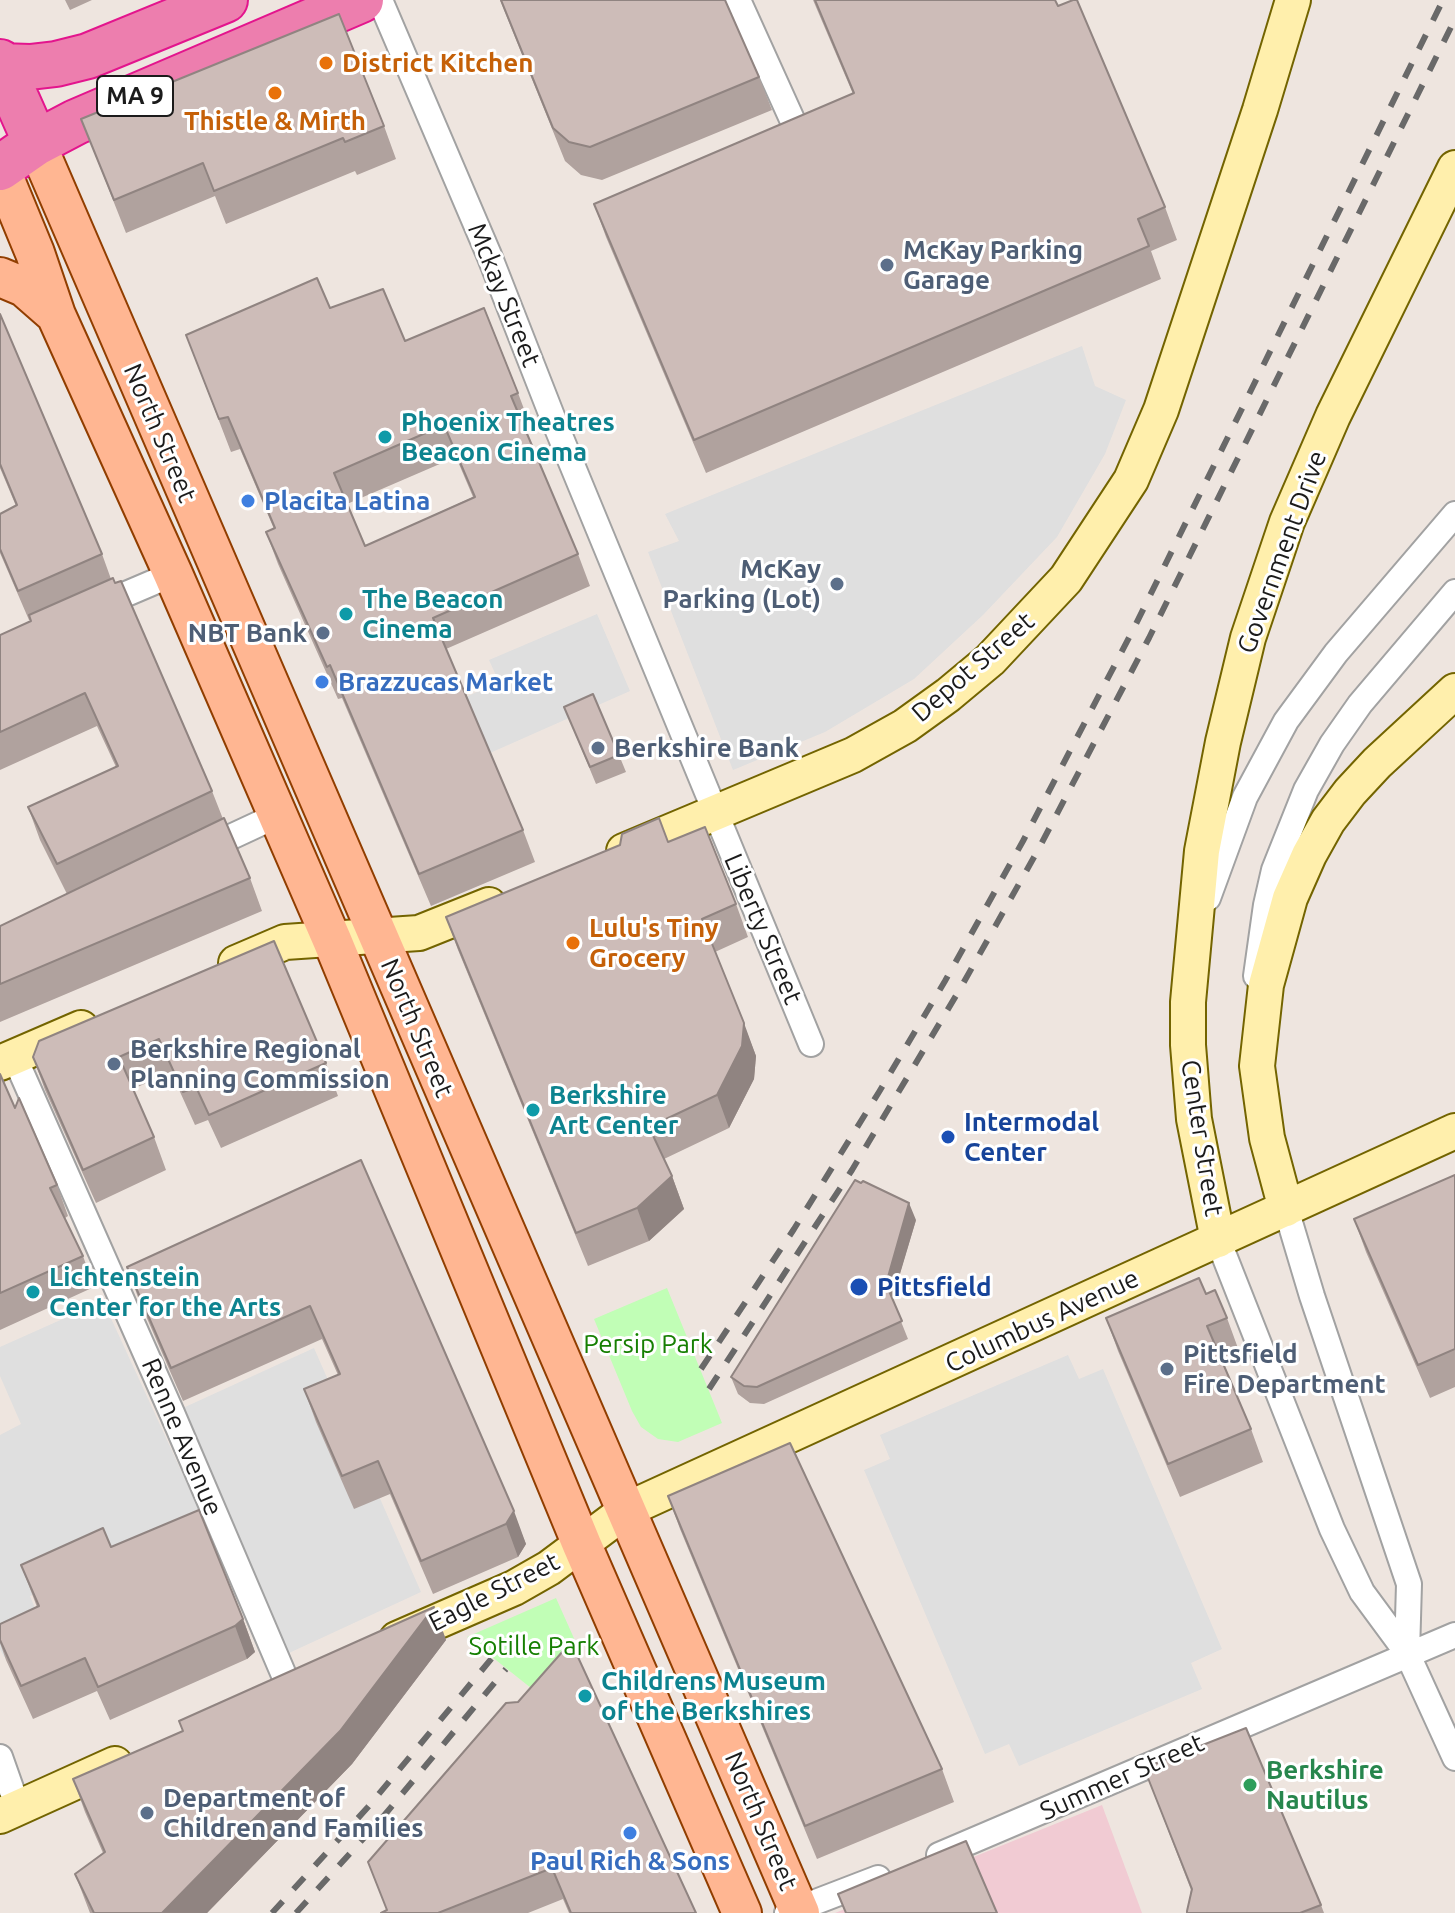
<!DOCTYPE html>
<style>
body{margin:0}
canvas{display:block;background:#eee5df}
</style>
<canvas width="1455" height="1913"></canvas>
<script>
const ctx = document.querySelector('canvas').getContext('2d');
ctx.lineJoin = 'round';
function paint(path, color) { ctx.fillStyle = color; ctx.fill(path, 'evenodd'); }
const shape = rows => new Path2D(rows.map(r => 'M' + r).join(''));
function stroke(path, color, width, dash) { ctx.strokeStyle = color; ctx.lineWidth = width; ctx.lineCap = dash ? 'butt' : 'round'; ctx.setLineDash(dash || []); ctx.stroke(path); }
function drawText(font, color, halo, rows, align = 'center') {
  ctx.font = font + ' Ubuntu,sans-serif'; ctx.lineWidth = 6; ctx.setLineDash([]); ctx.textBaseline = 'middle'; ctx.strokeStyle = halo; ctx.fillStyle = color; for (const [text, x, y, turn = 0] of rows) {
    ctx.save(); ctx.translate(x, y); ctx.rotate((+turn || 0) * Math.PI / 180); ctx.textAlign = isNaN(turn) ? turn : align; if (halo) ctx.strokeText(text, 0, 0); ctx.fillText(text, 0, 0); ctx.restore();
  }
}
paint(shape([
 [1102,1805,1142,1913,835,1913]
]), '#f1cbd3');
paint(shape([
 [667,1288,722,1423,678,1442,658,1439,641,1427,632,1411,594,1319],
 [556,1598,577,1645,541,1696,467,1637]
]), '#c1feb6');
paint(shape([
 [1082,346,1095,386,1126,400,1105,454,1057,537,983,615,914,679,825,732,733,770,648,552,679,541,665,514],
 [597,614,630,691,490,753,466,697,499,682,489,660],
 [103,1301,214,1542,123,1580,114,1562,30,1596,47,1637,4,1657,0,1649,0,1435,21,1424,0,1376,0,1347],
 [314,1348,421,1592,276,1659,172,1413],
 [1068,1355,1079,1379,1103,1369,1222,1649,1191,1663,1202,1689,1019,1766,1009,1744,985,1754,864,1470,890,1459,880,1435]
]), '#dfdfdf');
const street = shape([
 [380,0,489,255,554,421,811,1044],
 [738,0,800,137],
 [98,606,173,574],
 [205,849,278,815],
 [1208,898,1245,797,1286,721,1336,653,1455,514],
 [1256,976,1266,905,1274,870,1306,790,1332,744,1360,704,1455,592],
 [14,1056,172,1413,289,1687],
 [1286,1209,1312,1296,1409,1584,1407,1653],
 [1218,1240,1332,1529,1362,1592,1407,1653,1455,1758],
 [0,1757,18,1808],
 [939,1855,1455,1635],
 [787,1913,878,1878]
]);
const secondary = shape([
 [624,851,853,755,905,726,948,695,990,660,1066,579,1131,480,1161,410,1260,110,1293,0],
 [236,963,285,942,419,933,489,905],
 [0,1063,81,1028],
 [1286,1209,1267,1138,1257,1066,1266,985,1290,898,1309,855,1328,821,1350,792,1377,763,1455,691],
 [1218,1240,1194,1119,1188,1045,1188,1002,1202,851,1223,742,1248,638,1287,522,1333,416,1455,168],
 [397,1639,514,1588,549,1568,628,1509,1455,1131],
 [0,1816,115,1764]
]);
const primary = shape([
 [36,143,800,1913],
 [0,168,35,253,56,315,173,574,332,940,582,1545,742,1913],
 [0,277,24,287,56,315]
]);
const highway = shape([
 [0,62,36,143],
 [0,66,30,67,56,64,88,56,225,0],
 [0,168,36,143,76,122,361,0]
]);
stroke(street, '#a2a2a2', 28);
stroke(secondary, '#736400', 38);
stroke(primary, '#913e00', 42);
stroke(highway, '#e3158d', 48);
stroke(street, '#fff', 24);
stroke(secondary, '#ffefac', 34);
stroke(primary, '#ffb692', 38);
stroke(highway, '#ed7eae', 44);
stroke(shape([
 [701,1369,794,1229,879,1092,945,981,1023,841,1133,630,1443,0],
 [709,1389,852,1170,960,989,1038,850,1149,638,1455,19],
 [272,1913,368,1807,492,1658],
 [296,1913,382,1818,506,1669]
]), '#696969', 6, [16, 16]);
paint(shape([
 [65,0,92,0,70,10],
 [500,0,725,0,759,77,772,110,602,180,581,175,565,161],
 [813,0,1055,0,1165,207,1177,240,1151,251,1161,279,706,473,606,237,594,204,853,94],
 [81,119,384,126,396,159,357,175,355,171,226,224,215,196,126,233],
 [330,308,405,341,518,393,530,425,524,427,578,554,590,586,446,649,523,830,535,862,431,906,342,698,338,699,278,564,266,532,274,529,240,449,231,452,186,335],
 [456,457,473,497,365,546,347,504],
 [0,314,102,554,111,579,212,791,223,819,250,878,262,911,0,1022,0,926,67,894,40,840,28,807,116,767,97,726,0,770,0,635,31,621,30,620,29,620,0,553,0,514,16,506,0,468],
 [564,707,619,755,626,772,596,784],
 [668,842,736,904,748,937,715,952,756,1056,754,1079,729,1128,664,1159,672,1176,684,1209,649,1241,588,1266,458,950,446,917],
 [274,941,326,1063,338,1096,221,1148,208,1120,195,1125,171,1072,133,1089,154,1137,166,1170,96,1203,45,1090,33,1057],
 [0,1074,15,1108,57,1185,68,1216,65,1218,83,1256,94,1287,0,1330],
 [361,1160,526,1544,518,1557,433,1594,390,1494,354,1509,316,1422,304,1389,338,1375,322,1339,183,1401,139,1300,127,1267],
 [1455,1175,1455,1387,1430,1398,1366,1252,1354,1219],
 [916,1220,892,1299,908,1339,764,1404,750,1403,738,1394,731,1377],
 [1206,1294,1227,1318,1239,1351,1221,1358,1251,1429,1263,1462,1180,1497,1118,1351,1106,1318],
 [668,1496,942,1769,954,1802,817,1859,680,1529],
 [111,1547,243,1619,255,1652,247,1659,110,1720,97,1691,33,1719,6,1660,0,1643,0,1624,37,1607,21,1565],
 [434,1607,446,1640,352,1764,207,1913,90,1913,75,1874,103,1853,85,1812,73,1779,182,1731],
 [506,1703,696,1913,569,1913,563,1899,528,1913,381,1913,386,1911],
 [1144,1768,1321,1905,1324,1913,1187,1913,1191,1890]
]), '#b0a29e');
paint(shape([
 [744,1023,756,1056,754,1079,729,1128,717,1095],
 [672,1176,684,1209,649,1241,637,1208],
 [909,1203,916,1220,892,1301,886,1284],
 [514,1511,526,1544,518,1557,506,1524],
 [434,1607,446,1640,352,1764,207,1913,162,1913],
 [243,1619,255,1652,247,1659,235,1626]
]), '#908481');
const building = shape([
 [501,0,725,0,759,77,590,147,569,142,553,128,501,0],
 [815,0,1055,0,1058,6,1073,0,1077,0,1165,207,1138,219,1149,246,694,440,594,204,854,93,815,0],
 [339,14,384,126,345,142,343,138,214,191,203,163,114,200,81,119,339,14],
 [317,278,330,308,383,289,405,341,484,308,518,393,511,396,578,554,433,618,523,830,419,874,330,665,327,667,266,532,275,528,228,417,219,419,186,335,317,278],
 [444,425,475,497,365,546,334,473,444,425],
 [0,314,102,554,18,591,0,549,0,514,17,505,0,464,0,314],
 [113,578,115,583,121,581,212,791,57,864,28,807,118,766,85,693,0,732,0,635,31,621,29,615,113,578],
 [593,694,619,755,590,767,564,707,593,694],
 [224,818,250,878,0,984,0,926,224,818],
 [659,818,668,842,705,827,736,904,702,919,744,1023,742,1046,717,1095,649,1127,672,1176,637,1208,576,1233,446,917,620,845,622,834,659,818],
 [274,941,326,1063,209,1115,196,1087,183,1092,159,1039,119,1057,154,1137,83,1170,33,1057,39,1041,274,941],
 [0,1074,15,1108,19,1098,57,1185,50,1188,83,1256,0,1293,0,1074],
 [361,1160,514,1511,506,1524,421,1561,378,1461,342,1476,304,1389,340,1374,310,1306,171,1368,127,1267,361,1160],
 [1455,1175,1455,1349,1418,1365,1354,1219,1455,1175],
 [855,1180,861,1183,863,1181,909,1203,886,1284,902,1321,757,1387,744,1386,731,1377,855,1180],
 [1199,1278,1206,1294,1215,1290,1227,1318,1207,1326,1251,1429,1168,1464,1106,1318,1199,1278],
 [790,1443,942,1769,805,1826,668,1496,790,1443],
 [199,1510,243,1619,235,1626,98,1687,85,1658,21,1686,0,1640,0,1624,39,1606,21,1565,103,1528,111,1547,199,1510],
 [434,1607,340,1731,162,1913,94,1913,75,1874,105,1852,73,1779,183,1731,179,1721,434,1607],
 [571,1642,696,1913,571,1913,552,1868,438,1913,381,1913,387,1910,368,1862,506,1703,518,1702,571,1642],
 [1246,1728,1321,1905,1300,1913,1187,1913,1187,1911,1192,1889,1144,1768,1246,1728],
 [966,1841,997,1913,846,1913,838,1894,966,1841]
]);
paint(building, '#cdbcb8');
stroke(building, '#908481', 2);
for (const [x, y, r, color] of [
 [326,63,8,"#e8710a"],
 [275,93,8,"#e8710a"],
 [887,265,8,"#5c6f8a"],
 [385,437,8,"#0f9aa8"],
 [248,501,8,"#3f7fe0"],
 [837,584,8,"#5c6f8a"],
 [346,614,8,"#0f9aa8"],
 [323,633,8,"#5c6f8a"],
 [322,682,8,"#3f7fe0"],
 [598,748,8,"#5c6f8a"],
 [573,943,8,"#e8710a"],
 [114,1064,8,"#5c6f8a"],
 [533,1110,8,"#0f9aa8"],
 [948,1137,8,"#1a4fb4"],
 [859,1287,10,"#1a4fb4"],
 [33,1292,8,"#0f9aa8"],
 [1167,1369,8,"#5c6f8a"],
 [585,1696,8,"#0f9aa8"],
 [1250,1785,8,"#2e9e5b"],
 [147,1813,8,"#5c6f8a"],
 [630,1833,8,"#3f7fe0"]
]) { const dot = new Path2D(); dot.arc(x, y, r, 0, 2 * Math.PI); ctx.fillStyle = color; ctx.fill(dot); stroke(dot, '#fff', 3); }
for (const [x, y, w] of [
 [135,96,76]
]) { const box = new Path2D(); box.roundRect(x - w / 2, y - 20, w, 40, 6); ctx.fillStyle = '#fff'; ctx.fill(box); stroke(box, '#1b1b1b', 2); }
drawText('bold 24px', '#1b1b1b', null, [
 ["MA 9",135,96]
]);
drawText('bold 26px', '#c56008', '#fff', [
 ["District Kitchen",342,63],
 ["Thistle & Mirth",275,121,"center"],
 ["Lulu's Tiny",589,928],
 ["Grocery",589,958]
], 'left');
drawText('bold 26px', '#4e5e75', '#fff', [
 ["McKay Parking",903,250],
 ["Garage",903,280],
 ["McKay",821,569,"right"],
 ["Parking (Lot)",821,599,"right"],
 ["NBT Bank",307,633,"right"],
 ["Berkshire Bank",614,748],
 ["Berkshire Regional",130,1049],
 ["Planning Commission",130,1079],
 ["Pittsfield",1183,1354],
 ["Fire Department",1183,1384],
 ["Department of",163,1798],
 ["Children and Families",163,1828]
], 'left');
drawText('26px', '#1b1b1b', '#fff', [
 ["Mckay Street",504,295,68],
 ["North Street",160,433,67],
 ["Government Drive",1282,552,-70],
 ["Depot Street",973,667,-41],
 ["Liberty Street",763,929,67],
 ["North Street",417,1028,67],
 ["Center Street",1202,1138,81],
 ["Columbus Avenue",1042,1321,-25],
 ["Renne Avenue",182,1437,67],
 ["Eagle Street",494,1592,-27],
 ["Summer Street",1122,1777,-24],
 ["North Street",761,1821,67]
]);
drawText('bold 26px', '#0d838f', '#fff', [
 ["Phoenix Theatres",401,422],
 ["Beacon Cinema",401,452],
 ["The Beacon",362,599],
 ["Cinema",362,629],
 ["Berkshire",549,1095],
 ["Art Center",549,1125],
 ["Lichtenstein",49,1277],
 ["Center for the Arts",49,1307],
 ["Childrens Museum",601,1681],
 ["of the Berkshires",601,1711]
], 'left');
drawText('bold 26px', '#366cbe', '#fff', [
 ["Placita Latina",264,501],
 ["Brazzucas Market",338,682],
 ["Paul Rich & Sons",630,1861,"center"]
], 'left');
drawText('bold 26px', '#164399', '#fff', [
 ["Intermodal",964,1122],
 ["Center",964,1152],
 ["Pittsfield",877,1287]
], 'left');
drawText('26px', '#167f02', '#fff', [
 ["Persip Park",648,1344],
 ["Sotille Park",534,1646]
]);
drawText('bold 26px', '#27864d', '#fff', [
 ["Berkshire",1266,1770],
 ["Nautilus",1266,1800]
], 'left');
</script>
